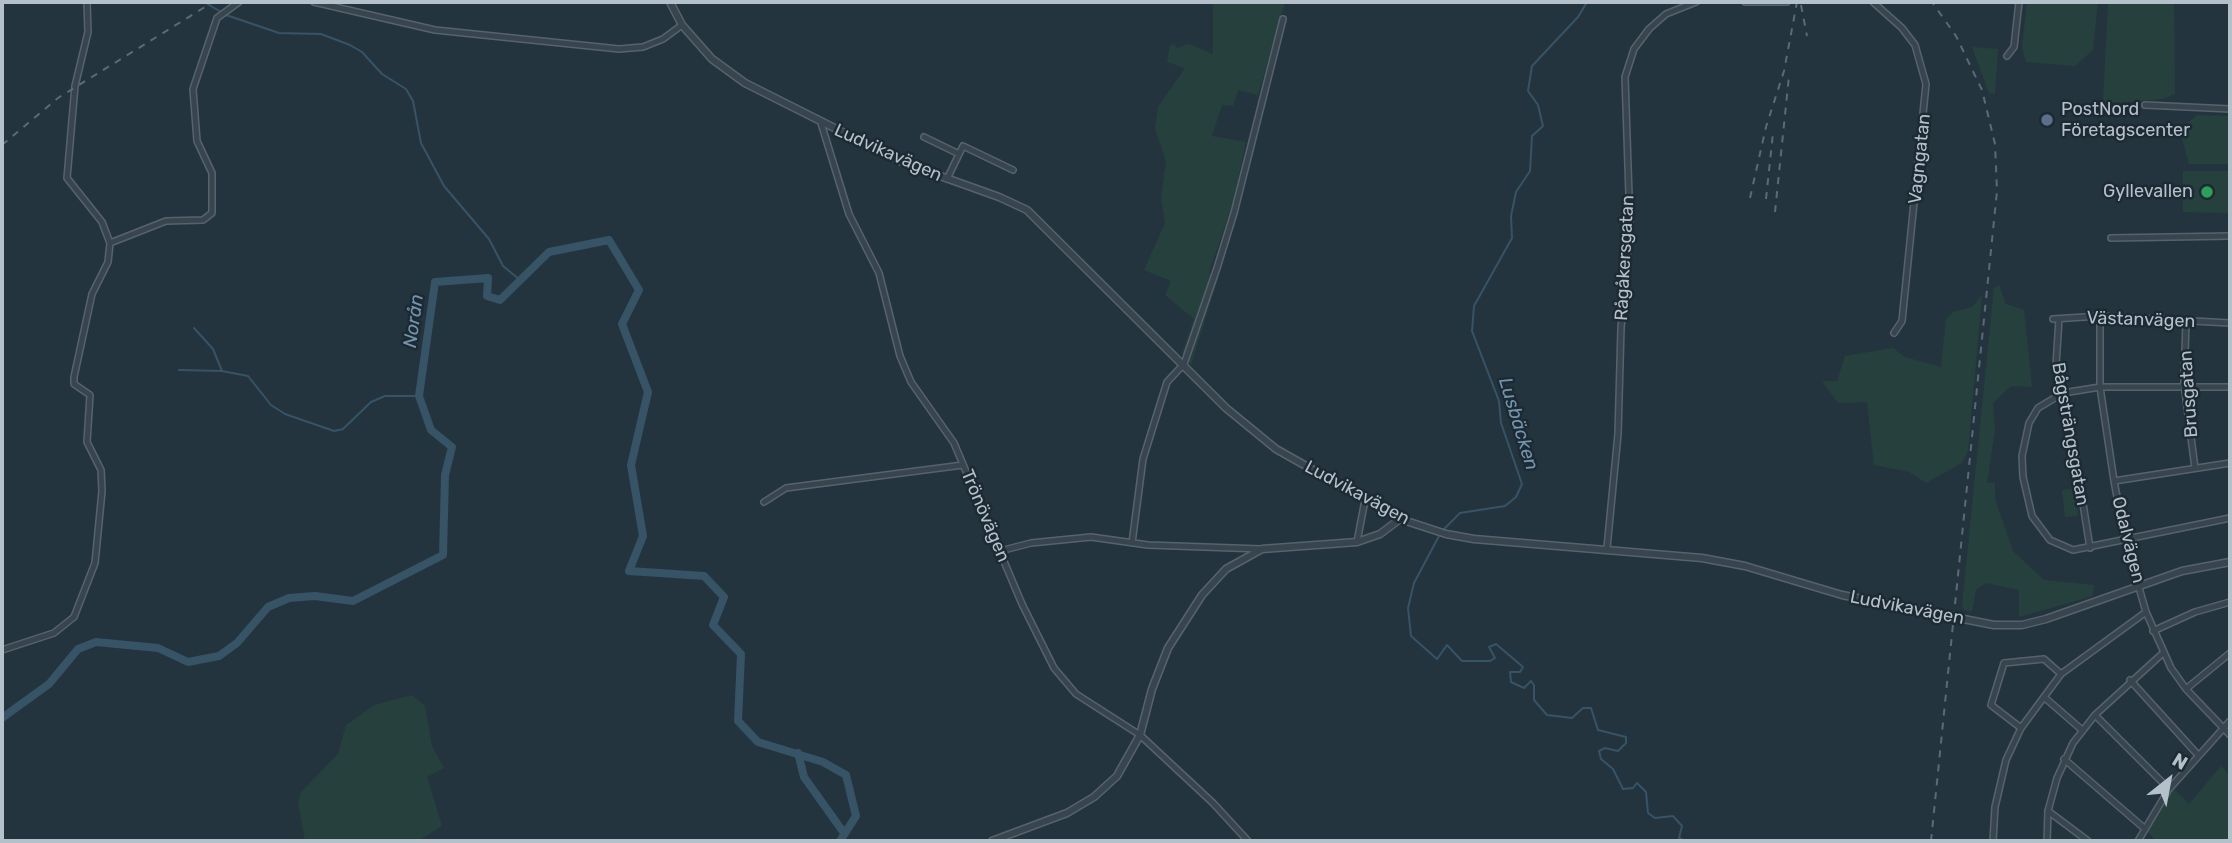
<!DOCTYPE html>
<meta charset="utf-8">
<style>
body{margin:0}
#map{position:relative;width:2232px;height:843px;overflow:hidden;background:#24343f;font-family:Rubik,sans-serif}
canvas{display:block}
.frame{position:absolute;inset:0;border:4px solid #b4c0ca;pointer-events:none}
.north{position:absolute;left:2134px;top:745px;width:70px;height:70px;-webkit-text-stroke:5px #1d2a34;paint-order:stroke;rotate:31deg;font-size:19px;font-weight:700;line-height:28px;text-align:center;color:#b4c0ca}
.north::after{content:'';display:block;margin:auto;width:24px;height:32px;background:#b4c0ca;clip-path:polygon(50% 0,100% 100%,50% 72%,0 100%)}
</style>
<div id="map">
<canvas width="2232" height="843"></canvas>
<div class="frame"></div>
<div class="north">N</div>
</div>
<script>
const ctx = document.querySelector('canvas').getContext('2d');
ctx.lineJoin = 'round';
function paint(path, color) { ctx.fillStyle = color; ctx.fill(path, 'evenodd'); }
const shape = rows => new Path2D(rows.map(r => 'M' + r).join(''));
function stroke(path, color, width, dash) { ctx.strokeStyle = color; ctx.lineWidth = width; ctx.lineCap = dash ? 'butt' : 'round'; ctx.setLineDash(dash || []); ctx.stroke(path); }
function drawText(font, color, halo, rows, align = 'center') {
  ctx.font = font + ' Rubik,sans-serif'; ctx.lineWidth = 5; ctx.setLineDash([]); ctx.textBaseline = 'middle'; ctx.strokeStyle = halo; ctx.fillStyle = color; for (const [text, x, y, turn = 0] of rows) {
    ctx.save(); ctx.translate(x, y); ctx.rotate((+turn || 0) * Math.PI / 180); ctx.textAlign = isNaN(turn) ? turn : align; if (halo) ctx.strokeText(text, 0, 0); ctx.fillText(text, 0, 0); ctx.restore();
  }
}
paint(shape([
 [1213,2,1285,2,1258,95,1238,90,1233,106,1222,105,1212,136,1246,142,1233,203,1209,273,1219,275,1191,365,1182,353,1194,319,1165,295,1171,281,1144,270,1165,223,1161,198,1166,161,1155,129,1158,107,1185,68,1167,62,1170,45,1174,44,1177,48,1189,44,1213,54],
 [2027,2,2098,2,2093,50,2075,66,2026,62,2022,47],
 [2108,2,2174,2,2175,94,2162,99,2103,104],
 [1972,47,1998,49,1995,94,1989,93],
 [2197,115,2230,116,2230,164,2189,164,2181,135,2184,126],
 [2183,171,2230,171,2230,213,2183,212],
 [1999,285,2006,304,2024,310,2032,387,2011,386,1993,403,1995,430,1987,483,1995,483,1995,499,2013,551,2044,580,2094,585,2093,596,2019,617,2019,590,1991,584,1986,583,1976,590,1972,612,1964,610,1962,605,1994,288],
 [1982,295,1968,451,1962,463,1926,483,1909,472,1874,465,1867,402,1838,403,1822,381,1837,381,1845,356,1893,348,1905,357,1941,367,1946,319,1953,312,1972,307],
 [2075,488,2078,516,2065,517,2062,490],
 [412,695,425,706,432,746,444,768,427,777,442,826,418,841,305,841,298,802,301,792,338,754,346,725,374,705],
 [2221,766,2230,775,2230,841,2156,841,2145,829,2173,788,2189,804]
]), '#26403e');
stroke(shape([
 [204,2,221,12],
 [226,15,279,33,321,34,350,45,362,52,382,74,406,89,413,101,421,143,444,186,489,239,503,266,520,280],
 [194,328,213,349,222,371],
 [179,370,222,371,248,376,271,405,285,414,334,431,343,429,371,402,385,396,419,396],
 [1442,531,1460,513,1505,506,1516,497,1522,484,1501,423,1499,401,1472,331,1474,306,1512,238,1511,216,1516,192,1530,171,1532,136,1543,126,1538,105,1528,91,1532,66,1578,17,1587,2],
 [1439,536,1414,583,1408,608,1411,636,1437,659,1447,645,1462,661,1490,661,1495,658,1489,647,1496,644,1523,667,1520,672,1510,672,1511,682,1524,688,1531,681,1534,685,1534,700,1547,715,1572,718,1583,708,1591,708,1598,730,1626,737,1626,743,1618,751,1605,748,1599,751,1601,759,1613,769,1623,789,1633,788,1637,783,1646,792,1648,813,1655,818,1673,816,1682,826,1679,838,1685,841]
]), '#375366', 2);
stroke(shape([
 [2,718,49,684,78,649,96,642,158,648,188,662,219,656,237,643,268,607,289,598,315,596,353,601,443,555,445,475,452,447,431,430,419,396,435,282,488,278,487,296,500,300,549,252,609,240,639,290,622,324,648,392,631,465,643,536,629,571,704,576,724,597,713,625,741,654,738,721,758,742,823,762,846,775,856,816,840,841],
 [798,753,804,777,844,833]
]), '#375366', 8);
const minor = shape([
 [314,2,435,30,619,49,643,47,663,39,682,25],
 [1745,2,1787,2],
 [1873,2,1902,28,1915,45,1926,84,1902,321,1894,333],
 [2007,56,2014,47,2019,2],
 [2145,105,2230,109],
 [821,123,849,214,879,273,900,356,911,382,954,443,1022,604,1054,668,1076,694,1140,735,1213,803,1248,841],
 [924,137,957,153],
 [947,179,963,146,1013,170],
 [2111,238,2230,236],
 [110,243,166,221,203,220,212,213,212,173,197,141,193,89,217,18,239,2],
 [2100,316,2100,387,2114,481,2125,539,2146,612,2171,668,2186,689,2230,735],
 [2053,319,2100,316,2230,323],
 [2059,319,2056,365,2075,453,2090,548],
 [2186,321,2184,384,2195,468],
 [2230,387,2100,387,2063,393,2038,408,2029,423,2022,456,2023,477,2032,516,2050,540,2073,550,2230,518],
 [2114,481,2230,463],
 [764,502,786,488,963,465],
 [1357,542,1365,500],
 [1132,543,1143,459,1167,382,1184,364,1217,268,1234,213,1283,19],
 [1607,548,1618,434,1621,328,1630,225,1625,77,1634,49,1649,29,1666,14,1696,2],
 [1000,551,1031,543,1091,537,1148,545,1261,549],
 [2153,631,2195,612,2230,602],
 [2,650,54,633,74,617,95,563,102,491,101,470,87,442,90,395,74,384,74,377,92,294,108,262,110,243,102,222,67,178,75,86,88,32,87,2],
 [2130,680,2198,755],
 [2186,689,2230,653],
 [2044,697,2082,730],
 [2095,715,2169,789],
 [2021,728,1991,705,2004,663,2044,659,2061,674],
 [2064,759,2144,828],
 [2048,811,2088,841],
 [1993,841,1995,807,2006,760,2021,728,2061,674,2146,612],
 [2047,841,2048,811,2057,778,2073,743,2095,715,2163,653],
 [2138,841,2169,789,2230,721]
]);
const tertiary = shape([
 [670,2,682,25,712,59,745,83,904,163,999,197,1027,210,1226,408,1276,449,1400,519,1446,534,1474,539,1702,558,1745,566,1842,595,1994,625,2022,625,2046,619,2182,571,2230,562],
 [992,841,1067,813,1094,797,1117,776,1140,735,1152,689,1168,648,1202,595,1226,569,1262,549,1357,542,1380,534,1400,519]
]);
stroke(minor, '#56636d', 8);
stroke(tertiary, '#56636d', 9);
stroke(minor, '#38454f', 5);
stroke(tertiary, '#38454f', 6);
stroke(shape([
 [1801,5,1807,36],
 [2,145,58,98,213,2],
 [1750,198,1766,127,1784,71,1797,2],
 [1766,199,1773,133],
 [1775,212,1789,76],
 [1931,841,1997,191,1995,144,1982,90,1956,36,1932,2]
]), '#5a6a76', 2, [7, 7]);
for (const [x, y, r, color] of [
 [2047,120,7,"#5c6f8a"],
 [2207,192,7,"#2e9e5b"]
]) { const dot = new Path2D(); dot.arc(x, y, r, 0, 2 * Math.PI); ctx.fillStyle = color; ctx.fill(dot); stroke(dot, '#1d2a34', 2.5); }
drawText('18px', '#b4c0ca', '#1d2a34', [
 ["PostNord",2061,110],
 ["Företagscenter",2061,131],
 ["Gyllevallen",2193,192,"right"]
], 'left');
drawText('18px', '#b4c0ca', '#1d2a34', [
 ["Ludvikavägen",888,153,24],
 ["Vagngatan",1920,159,-84],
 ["Rågåkersgatan",1625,258,-87],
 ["Västanvägen",2141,320,2],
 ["Brusgatan",2189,394,-94],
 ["Bågsträngsgatan",2070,434,80],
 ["Ludvikavägen",1357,493,28],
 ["Trönövägen",985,516,67],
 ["Odalvägen",2128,540,76],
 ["Ludvikavägen",1907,608,11]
]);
drawText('italic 19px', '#7396ae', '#1d2a34', [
 ["Norån",414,321,-82],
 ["Lusbäcken",1518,424,73]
]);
</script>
